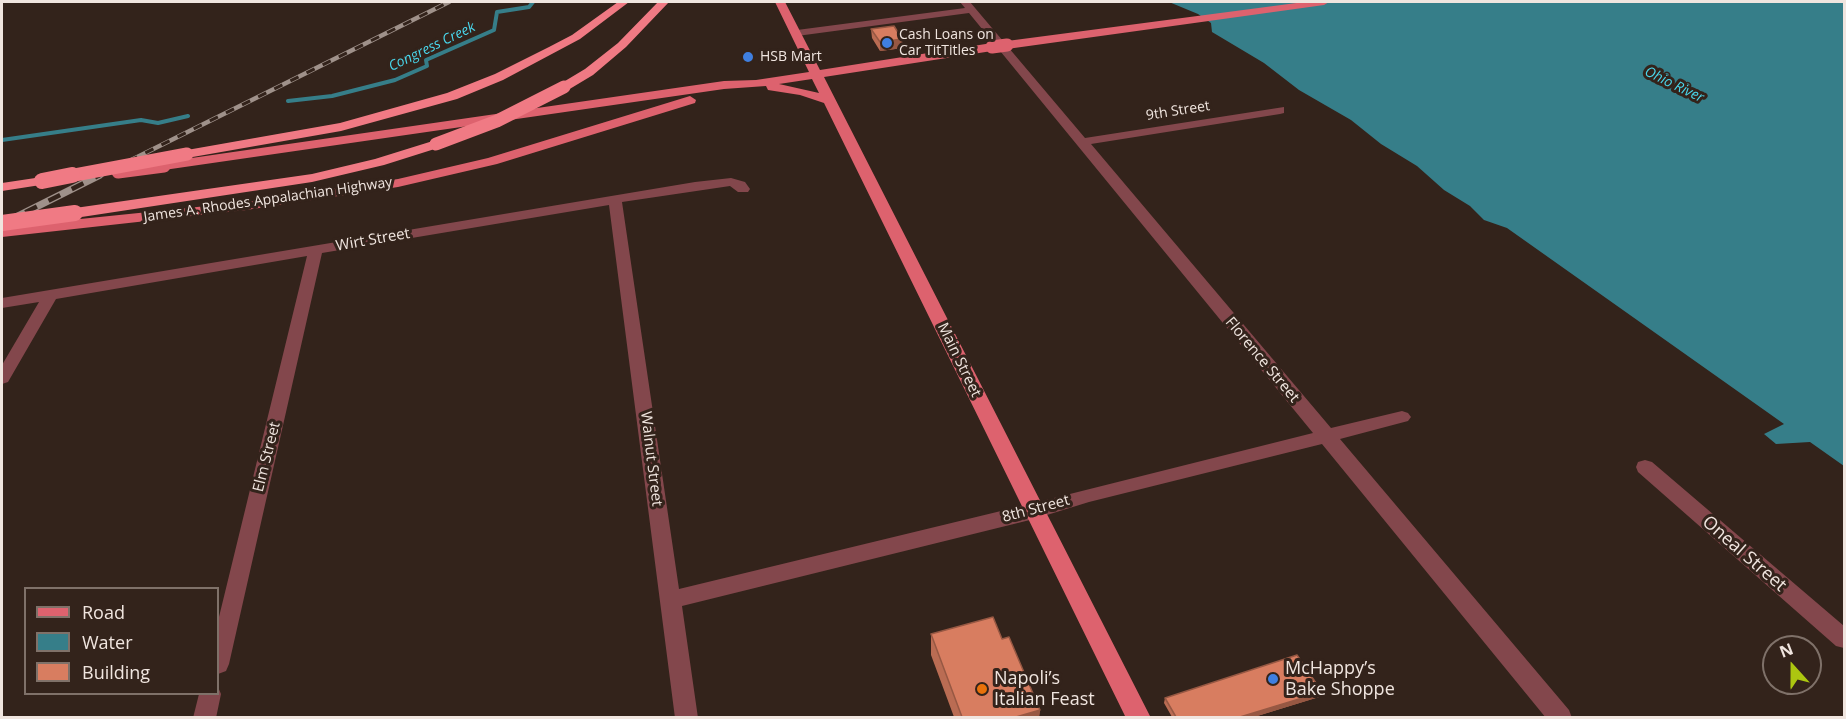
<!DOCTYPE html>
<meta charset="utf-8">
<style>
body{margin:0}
#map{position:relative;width:1846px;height:719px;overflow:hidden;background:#33231b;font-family:"Open Sans",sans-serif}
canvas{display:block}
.frame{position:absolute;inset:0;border:3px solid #f0e5df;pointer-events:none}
.legend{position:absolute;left:24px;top:587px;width:195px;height:108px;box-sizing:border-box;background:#33231b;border:2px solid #7f7169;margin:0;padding:8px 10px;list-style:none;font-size:18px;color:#f0e5df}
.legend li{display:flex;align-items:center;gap:12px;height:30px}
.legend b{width:30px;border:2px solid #7f7169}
.north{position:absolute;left:1762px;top:635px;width:60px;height:60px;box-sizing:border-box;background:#33231b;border:2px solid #7f7169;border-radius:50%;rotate:339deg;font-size:16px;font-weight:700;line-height:24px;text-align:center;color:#f0e5df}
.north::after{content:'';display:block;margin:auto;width:21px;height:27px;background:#acc610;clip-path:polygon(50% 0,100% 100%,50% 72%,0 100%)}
</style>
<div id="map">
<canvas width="1846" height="719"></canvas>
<div class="frame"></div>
<ul class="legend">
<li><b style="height:8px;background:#dd626e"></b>Road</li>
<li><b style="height:16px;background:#367e89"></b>Water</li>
<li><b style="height:16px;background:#d87d60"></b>Building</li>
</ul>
<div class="north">N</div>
</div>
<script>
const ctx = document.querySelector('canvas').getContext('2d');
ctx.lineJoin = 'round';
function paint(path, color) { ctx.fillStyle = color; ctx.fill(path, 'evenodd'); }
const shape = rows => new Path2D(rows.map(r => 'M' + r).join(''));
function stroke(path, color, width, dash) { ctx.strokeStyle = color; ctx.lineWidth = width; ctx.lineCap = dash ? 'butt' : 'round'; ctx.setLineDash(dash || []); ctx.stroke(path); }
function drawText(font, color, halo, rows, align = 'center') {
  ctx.font = font + ' "Open Sans",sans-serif'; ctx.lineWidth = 6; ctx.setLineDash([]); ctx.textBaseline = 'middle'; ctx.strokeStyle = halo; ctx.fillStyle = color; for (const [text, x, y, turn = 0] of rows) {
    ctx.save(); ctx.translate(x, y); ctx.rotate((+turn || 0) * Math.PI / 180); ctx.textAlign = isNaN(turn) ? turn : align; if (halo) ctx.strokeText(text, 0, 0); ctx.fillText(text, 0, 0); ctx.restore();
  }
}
paint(shape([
 [1169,2,1844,2,1844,466,1810,442,1776,444,1764,434,1784,424,1507,228,1484,220,1470,206,1444,190,1417,166,1381,144,1351,120,1299,90,1264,63,1212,32,1211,23,1198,14]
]), '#367e89');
stroke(shape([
 [288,101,332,96,395,80,427,66,426,60,494,30,497,12,529,7,533,2],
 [2,140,141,120,158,123,188,116]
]), '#367e89', 4);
paint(shape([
 [960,2,970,2,1085,138,1284,107,1284,113,1280,114,1091,144,1331,428,1402,411,1408,413,1411,417,1408,421,1340,439,1569,710,1572,718,1546,718,1322,444,1089,502,1034,519,682,606,698,718,675,718,609,205,322,253,229,664,226,671,218,674,218,621,307,256,56,299,8,382,2,384,2,365,39,302,2,308,2,298,695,182,731,178,745,182,750,189,748,192,738,192,730,186,622,202,679,589,1034,503,1313,433,969,13,797,36,792,33,797,30,965,8,960,2],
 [1645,460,1652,462,1844,626,1844,648,1836,646,1638,472,1636,467,1638,462,1645,460],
 [218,687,221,694,216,718,193,718,199,694,218,694,218,687]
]), '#83474c');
paint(shape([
 [775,2,785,2,820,70,992,43,998,47,992,51,824,77,1151,718,1126,718,824,103,800,95,768,90,766,86,724,89,164,170,157,166,164,162,724,81,756,80,809,72,775,2],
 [812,79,819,93,779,84,812,79],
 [1304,2,1329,2,1324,5,1007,49,1001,45,1007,41,1304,2],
 [690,96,696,100,695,103,497,164,398,187,246,210,2,237,2,227,246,202,398,179,488,158,690,96]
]), '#dd626e');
paint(shape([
 [618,2,629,2,580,39,503,80,457,99,341,131,187,158,180,154,187,150,340,123,447,93,495,74,549,47,572,35,618,2],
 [658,2,669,2,626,47,593,75,568,90,560,90,558,87,560,84,585,69,618,43,658,2],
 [436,140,443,144,441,147,384,165,312,182,75,218,67,213,75,208,312,174,375,159,436,140],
 [42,177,47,178,49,181,47,184,2,191,2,183,42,177]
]), '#f07a84');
const railFar1 = shape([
 [97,177,449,2]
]);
const rail = shape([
 [2,224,100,175]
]);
stroke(railFar1, '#9f918a', 4.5);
stroke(rail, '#9f918a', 7);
stroke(railFar1, '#33231b', 3, [9]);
stroke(rail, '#33231b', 4.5, [13]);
stroke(shape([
 [992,47,1007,45],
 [118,172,164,166]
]), '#dd626e', 13);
stroke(shape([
 [436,144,497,121,564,87],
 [64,177,187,154]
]), '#f07a84', 13);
stroke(shape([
 [42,181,72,175],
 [2,223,75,213]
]), '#f07a84', 16);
paint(shape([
 [871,29,902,39,903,48,880,51,872,38],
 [931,634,1002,639,1040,710,1039,717,954,717,931,655],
 [1319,697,1254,717,1172,717,1164,703,1165,698]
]), '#ba6c53');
paint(shape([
 [902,39,903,48,880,51,880,42],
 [1322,692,1319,697,1254,717,1240,717],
 [1040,710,1039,717,1016,717]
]), '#975843');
const building = shape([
 [894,26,902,39,880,42,871,29,894,26],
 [993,617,1002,639,1009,637,1040,710,1016,717,962,717,931,634,993,617],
 [1297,655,1322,692,1240,717,1176,717,1165,698,1297,655]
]);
paint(building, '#d87d60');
stroke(building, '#975843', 1.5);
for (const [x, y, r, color] of [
 [887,43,6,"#3f7fe0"],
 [748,57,6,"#3f7fe0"],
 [1273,679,6,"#3f7fe0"],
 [982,689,6,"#e8710a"]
]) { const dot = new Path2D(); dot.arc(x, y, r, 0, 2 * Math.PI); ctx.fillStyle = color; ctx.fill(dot); stroke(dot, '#33231b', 2); }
drawText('14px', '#f0e5df', '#33231b', [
 ["Cash Loans on",899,35],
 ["Car TitTitles",899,51],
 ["HSB Mart",760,57]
], 'left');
drawText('italic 14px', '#49d6eb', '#33231b', [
 ["Congress Creek",432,47,-26],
 ["Ohio River",1674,85,26]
]);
drawText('14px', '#f0e5df', '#33231b', [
 ["9th Street",1178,111,-9],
 ["James A. Rhodes Appalachian Highway",268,200,-8]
]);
drawText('15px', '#f0e5df', '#33231b', [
 ["Wirt Street",373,240,-10],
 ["Main Street",959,360,64],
 ["Florence Street",1262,360,50],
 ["Elm Street",267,457,-76],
 ["Walnut Street",651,459,83],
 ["8th Street",1036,509,-15]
]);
drawText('18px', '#f0e5df', '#33231b', [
 ["Oneal Street",1744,554,41]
]);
drawText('18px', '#f0e5df', '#33231b', [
 ["McHappy’s",1285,669],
 ["Bake Shoppe",1285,690],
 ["Napoli’s",994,679],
 ["Italian Feast",994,700]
], 'left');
</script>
